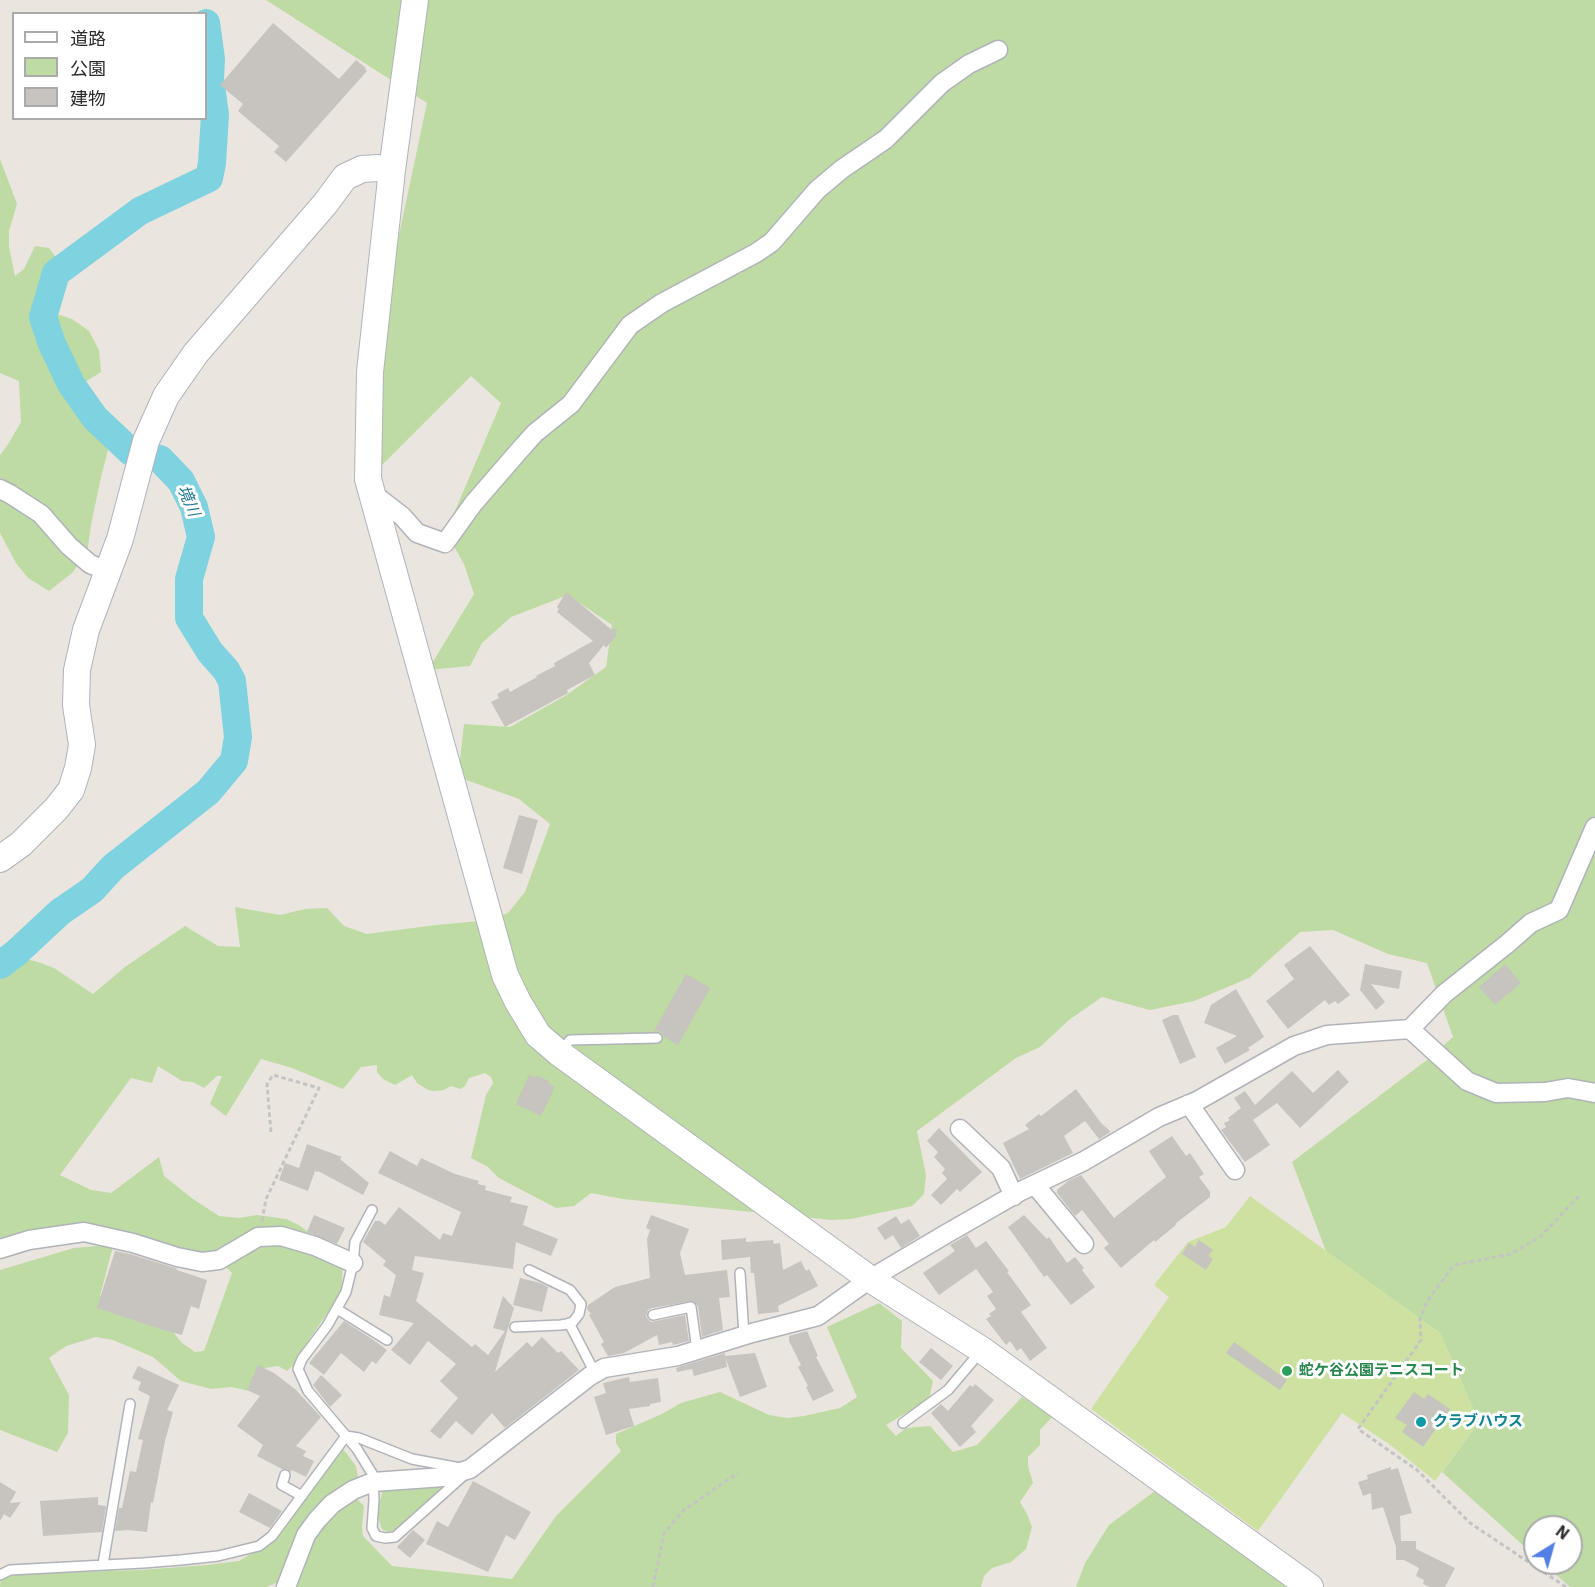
<!DOCTYPE html>
<meta charset="utf-8">
<style>
body{margin:0}
#map{position:relative;width:1595px;height:1587px;overflow:hidden;background:#ebe5df;font-family:"IBM Plex Sans","Noto Sans JP",sans-serif}
canvas{display:block}
.legend{position:absolute;left:12px;top:12px;width:195px;height:108px;box-sizing:border-box;background:#fff;border:2px solid #aaa;margin:0;padding:8px 10px;list-style:none;font-size:18px;color:#2b2b2b}
.legend li{display:flex;align-items:center;gap:12px;height:30px}
.legend b{width:30px;border:2px solid #aaa}
.north{position:absolute;left:1523px;top:1515px;width:60px;height:60px;box-sizing:border-box;background:#fff;border:2px solid #aaa;border-radius:50%;rotate:37deg;font-size:16px;font-weight:700;line-height:24px;text-align:center;color:#2b2b2b}
.north::after{content:'';display:block;margin:auto;width:21px;height:27px;background:#5380e4;clip-path:polygon(50% 0,100% 100%,50% 72%,0 100%)}
</style>
<div id="map">
<canvas width="1595" height="1587"></canvas>
<ul class="legend">
<li><b style="height:8px;background:#fff"></b>道路</li>
<li><b style="height:16px;background:#bddba3"></b>公園</li>
<li><b style="height:16px;background:#c7c3be"></b>建物</li>
</ul>
<div class="north">N</div>
</div>
<script>
const ctx = document.querySelector('canvas').getContext('2d');
ctx.lineJoin = 'round';
function paint(path, color) { ctx.fillStyle = color; ctx.fill(path, 'evenodd'); }
const shape = rows => new Path2D(rows.map(r => 'M' + r).join(''));
function stroke(path, color, width, dash) { ctx.strokeStyle = color; ctx.lineWidth = width; ctx.lineCap = dash ? 'butt' : 'round'; ctx.setLineDash(dash || []); ctx.stroke(path); }
function drawText(font, color, halo, rows, align = 'center') {
  ctx.font = font + ' "IBM Plex Sans","Noto Sans JP",sans-serif'; ctx.lineWidth = 6; ctx.setLineDash([]); ctx.textBaseline = 'middle'; ctx.strokeStyle = halo; ctx.fillStyle = color; for (const [text, x, y, turn = 0] of rows) {
    ctx.save(); ctx.translate(x, y); ctx.rotate((+turn || 0) * Math.PI / 180); ctx.textAlign = isNaN(turn) ? turn : align; if (halo) ctx.strokeText(text, 0, 0); ctx.fillText(text, 0, 0); ctx.restore();
  }
}
paint(shape([
 [266,0,1595,0,1595,1587,1570,1587,1543,1563,1571,1563,1571,1527,1535,1527,1535,1556,1442,1472,1479,1422,1440,1333,1326,1251,1292,1162,1432,1056,1453,1037,1427,963,1388,954,1333,930,1300,932,1249,978,1194,1001,1150,1010,1102,997,1069,1020,1040,1047,1016,1058,917,1131,926,1175,924,1194,912,1206,851,1219,832,1220,623,1199,591,1193,574,1206,556,1208,499,1178,488,1167,471,1158,486,1095,493,1083,491,1077,485,1073,469,1078,465,1086,460,1089,451,1086,444,1090,434,1091,428,1090,417,1083,412,1075,395,1085,383,1079,377,1072,377,1065,361,1067,343,1089,292,1068,261,1059,226,1116,210,1104,222,1076,217,1076,204,1088,193,1082,182,1081,158,1066,152,1083,131,1078,60,1175,91,1190,111,1193,159,1157,164,1176,193,1199,219,1216,239,1218,257,1215,286,1219,299,1225,318,1240,343,1265,341,1293,308,1341,297,1361,287,1371,278,1366,265,1368,249,1391,232,1387,211,1389,181,1381,153,1357,113,1340,96,1337,66,1346,49,1358,69,1395,68,1433,57,1452,0,1430,0,1270,74,1248,98,1246,113,1246,100,1296,159,1319,173,1332,182,1343,195,1352,204,1351,232,1273,218,1260,103,1237,0,1249,0,970,22,958,38,962,54,968,93,994,125,967,185,926,218,946,240,947,235,907,280,915,305,909,327,908,344,926,367,934,436,925,490,920,508,913,525,892,550,824,519,799,458,777,464,724,510,727,565,696,606,667,612,625,568,595,511,617,482,643,470,666,428,670,474,594,464,564,446,532,501,403,471,376,368,479,370,372,427,103],
 [0,159,17,204,9,231,9,247,15,276,24,269,35,246,49,248,59,262,63,288,53,313,72,319,89,331,99,350,101,372,85,382,73,400,95,425,109,446,101,477,91,525,87,553,72,573,49,591,28,578,16,563,0,533,0,455,7,446,21,422,19,381,0,373],
 [879,1303,902,1321,901,1348,933,1381,929,1399,886,1425,896,1436,906,1428,930,1426,953,1452,977,1445,1022,1397,1053,1416,1040,1430,1040,1445,1028,1457,1028,1466,1033,1483,1020,1502,1027,1514,1032,1527,1026,1549,1011,1562,992,1568,984,1576,981,1587,295,1587,307,1546,325,1519,356,1498,364,1506,362,1527,363,1536,392,1566,512,1579,556,1516,621,1451,616,1443,616,1434,662,1414,681,1403,720,1392,769,1415,787,1418,804,1416,840,1408,857,1397,827,1327],
 [343,1449,356,1466,358,1478,280,1581,267,1587,0,1587,1,1579,17,1574,140,1570,207,1565,239,1561,270,1542],
 [445,1486,399,1528,389,1532,383,1530,381,1527,377,1513,383,1489],
 [1155,1491,1297,1587,1076,1587,1085,1563,1109,1525]
]), '#bddba3');
paint(shape([
 [1250,1196,1440,1333,1479,1422,1435,1481,1389,1444,1342,1413,1258,1531,1091,1409,1169,1297,1154,1285,1188,1242,1226,1227]
]), '#cde1a0');
stroke(shape([
 [0,965,16,953,60,912,92,890,113,867,208,792,234,761,238,737,232,681,226,670,210,652,189,618,189,579,201,537,194,507,181,481,160,459,131,452,95,418,71,384,52,344,43,317,56,273,140,211,209,178,212,163,215,115,210,79,211,59,206,23]
]), '#7fd2e0', 28);
paint(shape([
 [273,23,339,79,356,60,366,68,365,69,367,71,286,162,274,152,279,146,238,111,243,104,220,85],
 [566,592,612,630,617,628,618,629,615,632,617,634,606,648,604,645,589,663,595,675,567,690,568,693,505,727,491,702,499,698,497,694,508,688,510,692,537,677,536,676,555,666,554,663,593,641,557,612,559,609,557,607],
 [519,815,538,820,522,874,503,868],
 [1310,946,1350,995,1338,1004,1335,1001,1329,1005,1325,1000,1288,1029,1266,1001,1294,979,1284,965],
 [1365,964,1402,971,1399,989,1371,984,1385,1002,1376,1010,1360,990],
 [1505,964,1521,983,1495,1005,1479,987],
 [686,974,710,988,678,1045,664,1037,661,1032,654,1031],
 [1236,989,1264,1037,1248,1048,1250,1050,1225,1064,1216,1048,1237,1036,1204,1023,1211,1005],
 [1173,1015,1178,1015,1196,1057,1180,1064,1162,1020],
 [1338,1070,1349,1082,1300,1128,1277,1103,1253,1120,1270,1145,1245,1162,1221,1130,1226,1127,1224,1123,1230,1120,1228,1118,1241,1108,1234,1098,1245,1091,1255,1105,1292,1071,1313,1093],
 [529,1075,535,1078,536,1075,549,1081,548,1083,555,1087,541,1116,516,1104],
 [1076,1089,1101,1123,1110,1131,1109,1133,1099,1139,1085,1121,1064,1136,1073,1153,1020,1179,1003,1143,1029,1129,1025,1125,1039,1114,1041,1116],
 [939,1128,982,1172,960,1192,957,1189,941,1205,931,1195,947,1179,942,1173,945,1169,934,1157,938,1152,927,1141],
 [1172,1136,1186,1156,1190,1153,1204,1174,1199,1177,1210,1192,1210,1197,1175,1224,1176,1225,1155,1242,1154,1240,1121,1268,1104,1248,1109,1244,1082,1210,1075,1216,1057,1193,1057,1190,1068,1181,1081,1175,1114,1218,1166,1177,1149,1151],
 [307,1144,342,1157,340,1159,369,1183,363,1195,318,1171,318,1172,315,1171,308,1191,279,1180,285,1163,299,1168],
 [390,1151,417,1166,421,1158,455,1174,479,1181,478,1184,486,1186,485,1190,512,1197,510,1202,528,1206,523,1225,558,1239,551,1256,516,1242,513,1269,415,1256,412,1270,424,1273,416,1301,472,1347,475,1344,488,1355,505,1331,493,1328,503,1296,514,1308,495,1372,527,1342,532,1347,542,1337,558,1353,561,1351,579,1370,505,1428,492,1413,472,1435,456,1421,440,1439,430,1431,458,1398,440,1381,456,1364,428,1341,410,1365,391,1350,414,1323,379,1315,384,1295,390,1297,396,1275,383,1265,386,1261,363,1242,375,1221,380,1221,385,1225,399,1207,440,1240,443,1233,452,1236,461,1212,378,1173],
 [314,1215,345,1228,337,1244,307,1232],
 [651,1215,689,1229,680,1253,685,1275,727,1270,730,1297,719,1298,723,1330,702,1337,698,1306,693,1301,652,1308,648,1310,646,1316,648,1319,651,1322,685,1315,689,1341,673,1345,672,1342,659,1345,657,1335,624,1353,608,1356,601,1344,604,1342,589,1315,591,1314,587,1309,588,1305,615,1287,650,1278,647,1239,650,1230,646,1228],
 [1024,1215,1047,1239,1049,1237,1067,1263,1075,1257,1084,1268,1082,1270,1095,1287,1071,1305,1047,1275,1044,1277,1008,1227],
 [896,1216,901,1224,909,1219,920,1236,901,1248,893,1235,885,1240,877,1228],
 [967,1235,976,1248,986,1241,1009,1271,1007,1272,1031,1305,1021,1312,1047,1348,1030,1361,1021,1348,1017,1351,1010,1341,1006,1345,986,1319,991,1316,989,1314,996,1309,987,1296,993,1292,976,1269,939,1295,923,1273,955,1251,950,1245],
 [746,1238,746,1242,773,1240,774,1244,780,1243,783,1270,801,1261,806,1271,809,1269,818,1286,778,1306,779,1312,758,1314,754,1273,751,1273,750,1257,722,1260,721,1240],
 [1199,1240,1213,1250,1208,1256,1213,1259,1206,1270,1182,1254,1189,1243,1195,1247],
 [115,1251,130,1254,175,1268,177,1269,177,1270,207,1280,199,1309,191,1306,182,1335,160,1329,97,1308],
 [520,1278,540,1283,548,1287,542,1312,513,1305],
 [344,1321,372,1339,387,1350,376,1364,372,1361,364,1372,341,1353,324,1375,309,1363],
 [807,1331,818,1356,816,1357,834,1391,813,1401,806,1387,808,1386,798,1367,801,1365,789,1341,789,1336],
 [1234,1342,1287,1380,1280,1390,1226,1353],
 [931,1348,953,1366,941,1380,919,1362],
 [725,1353,725,1356,755,1353,767,1387,740,1397,725,1357,727,1367,694,1376,692,1369,677,1372,676,1368],
 [258,1365,274,1373,295,1389,321,1417,296,1446,306,1451,303,1456,314,1461,306,1477,292,1470,291,1472,287,1469,282,1469,257,1456,263,1445,237,1426,260,1396,247,1390],
 [138,1366,179,1385,167,1410,173,1412,165,1441,153,1503,151,1502,147,1532,128,1530,115,1531,119,1508,122,1508,130,1471,136,1472,143,1440,138,1439,150,1396,138,1390,141,1382,132,1378],
 [321,1375,342,1395,330,1407,313,1385],
 [629,1377,630,1382,658,1378,661,1402,650,1404,650,1406,629,1409,634,1426,606,1435,594,1397,606,1393,603,1383],
 [975,1384,994,1400,971,1426,976,1432,960,1447,931,1413,941,1404,948,1411,970,1385,973,1387],
 [1414,1392,1424,1399,1428,1394,1450,1409,1423,1447,1402,1432,1407,1425,1395,1418],
 [1391,1467,1391,1470,1398,1468,1412,1513,1400,1516,1401,1541,1416,1541,1416,1549,1455,1568,1445,1587,1430,1587,1423,1584,1424,1580,1416,1576,1419,1568,1404,1560,1396,1560,1396,1547,1383,1507,1372,1510,1371,1493,1363,1496,1358,1482,1368,1479,1367,1475],
 [473,1481,531,1512,515,1540,506,1535,488,1572,426,1544,437,1521,448,1527],
 [0,1482,16,1492,10,1503,21,1502,10,1518,4,1514,0,1521],
 [249,1493,282,1511,270,1528,239,1512],
 [98,1497,98,1505,106,1506,102,1532,43,1536,40,1501],
 [413,1530,425,1540,410,1558,397,1547]
]), '#c7c3be');
const lane = shape([
 [561,1051,570,1040,657,1038],
 [372,1210,355,1242,353,1263,346,1292,327,1326,302,1359,298,1369,308,1391,357,1449,373,1475,374,1500,372,1528,376,1536,385,1538,395,1537,462,1477],
 [740,1273,744,1335],
 [337,1309,387,1340],
 [653,1315,691,1307,697,1350],
 [569,1323,595,1373],
 [515,1327,561,1325,572,1323,579,1314,581,1304,570,1290,529,1270],
 [903,1423,948,1390,981,1351],
 [285,1475,282,1485,302,1496],
 [103,1564,130,1404],
 [0,1575,10,1570,143,1563,181,1560,218,1556,259,1546,272,1536,346,1436,359,1438,412,1459,460,1468]
]);
const street = shape([
 [0,489,10,494,41,514,69,546,90,564,107,571],
 [372,493,402,516,417,533,445,543,473,504,518,452,535,433,571,404,630,325,662,303,756,253,772,242,817,190,842,169,886,139,942,83,969,64,998,50],
 [1410,1029,1467,1081,1496,1093,1545,1092,1568,1088,1595,1093],
 [1189,1104,1235,1170],
 [960,1129,1001,1168,1014,1196],
 [1035,1185,1084,1244],
 [0,1249,29,1240,84,1232,133,1243,177,1257,202,1262,219,1260,258,1237,281,1236,315,1246,353,1263],
 [286,1587,306,1535,317,1520,332,1504,353,1490,373,1482,444,1477,470,1469,590,1376,604,1368,678,1356,752,1333,818,1316,870,1279,946,1234,1021,1191,1084,1161,1159,1117,1197,1101,1294,1046,1327,1035,1410,1029,1444,994,1507,944,1531,923,1559,910,1595,827]
]);
const secondary = shape([
 [415,0,392,170,370,372,368,479,505,975,518,1002,538,1035,559,1053,870,1279,982,1350,1310,1587],
 [0,859,21,844,56,809,71,790,78,768,82,745,76,705,77,670,86,630,120,539,146,441,166,396,196,353,325,204,345,177,362,169,378,168,392,170]
]);
stroke(lane, '#b0b3ba', 12);
stroke(street, '#b0b3ba', 21);
stroke(secondary, '#b0b3ba', 28);
stroke(shape([
 [262,1221,266,1199,319,1088,273,1075,267,1084,271,1133],
 [653,1587,664,1533,684,1510,738,1473],
 [1566,1587,1470,1523,1417,1470,1358,1429,1421,1340,1420,1318,1428,1300,1454,1265,1511,1254,1541,1236,1579,1196]
]), '#c4c4c4', 3, [4.5, 3]);
stroke(lane, '#fff', 9);
stroke(street, '#fff', 18);
stroke(secondary, '#fff', 26);
for (const [x, y, r, color] of [
 [1287,1371,6,"#2e9e5b"],
 [1421,1422,6,"#0f9aa8"]
]) { const dot = new Path2D(); dot.arc(x, y, r, 0, 2 * Math.PI); ctx.fillStyle = color; ctx.fill(dot); stroke(dot, '#fff', 2); }
drawText('bold 15px', '#27864d', '#fff', [
 ["蛇ケ谷公園テニスコート",1299,1371]
], 'left');
drawText('bold 15px', '#0d838f', '#fff', [
 ["クラブハウス",1433,1422]
], 'left');
drawText('italic 16px', '#1e748d', '#fff', [
 ["境川",188,501,67]
]);
</script>
